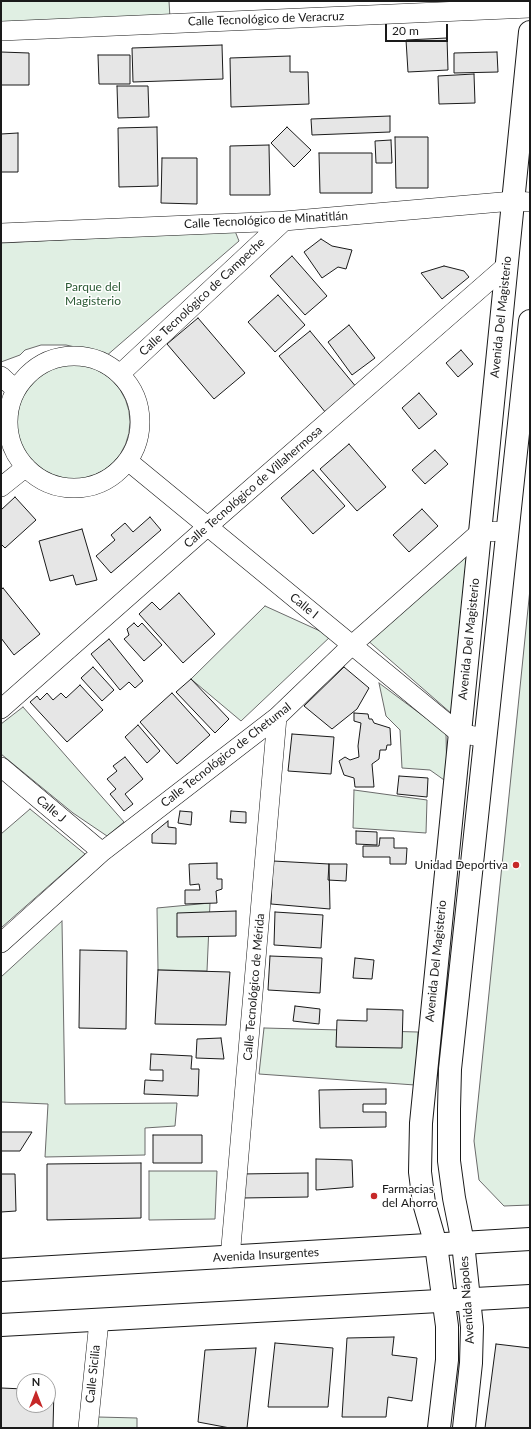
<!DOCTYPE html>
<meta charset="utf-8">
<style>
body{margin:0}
#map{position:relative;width:531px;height:1429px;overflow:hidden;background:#fff;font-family:Lato,sans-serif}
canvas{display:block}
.frame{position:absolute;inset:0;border:2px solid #1a1a1a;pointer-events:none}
.north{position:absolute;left:16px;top:1373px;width:40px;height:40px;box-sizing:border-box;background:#fff;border:1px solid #a3a3a3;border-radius:50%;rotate:0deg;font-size:11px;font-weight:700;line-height:16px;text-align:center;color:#1a1a1a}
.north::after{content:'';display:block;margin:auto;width:14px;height:18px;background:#c62828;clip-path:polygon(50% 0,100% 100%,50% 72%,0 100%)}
.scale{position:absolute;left:385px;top:24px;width:63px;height:18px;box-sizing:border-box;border:2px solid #1a1a1a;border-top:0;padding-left:5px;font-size:12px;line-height:14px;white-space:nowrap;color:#1a1a1a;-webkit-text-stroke:3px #fff;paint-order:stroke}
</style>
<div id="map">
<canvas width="531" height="1429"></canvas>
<div class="frame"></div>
<div class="north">N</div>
<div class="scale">20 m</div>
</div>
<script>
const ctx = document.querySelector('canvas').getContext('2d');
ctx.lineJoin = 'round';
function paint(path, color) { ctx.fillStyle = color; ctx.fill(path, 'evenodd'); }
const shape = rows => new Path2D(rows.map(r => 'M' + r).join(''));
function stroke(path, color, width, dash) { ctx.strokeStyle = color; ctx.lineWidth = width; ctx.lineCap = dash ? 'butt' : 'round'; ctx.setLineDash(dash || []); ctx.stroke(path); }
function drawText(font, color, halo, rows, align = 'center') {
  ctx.font = font + ' Lato,sans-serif'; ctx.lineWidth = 3; ctx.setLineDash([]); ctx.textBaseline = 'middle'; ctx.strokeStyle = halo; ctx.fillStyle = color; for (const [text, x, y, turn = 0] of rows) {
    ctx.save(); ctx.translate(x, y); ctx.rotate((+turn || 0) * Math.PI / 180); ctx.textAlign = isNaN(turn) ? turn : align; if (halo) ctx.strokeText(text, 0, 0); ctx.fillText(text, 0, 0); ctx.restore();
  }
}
const green = shape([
 [1,1,169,1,170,18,1,24,1,1],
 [235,231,239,241,105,357,84,349,66,345,41,345,25,350,20,355,1,362,1,243,235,231],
 '14 422a58 58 0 1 1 116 0a58 58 0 1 1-116 0Z',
 [469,547,452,714,366,639,469,547],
 [530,589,530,1205,504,1206,479,1180,474,1141,530,589],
 [265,606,331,636,241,721,191,679,265,606],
 [379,683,446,733,447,782,430,770,402,768,400,730,386,716,379,683],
 [23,707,124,822,107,836,73,813,1,754,1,724,23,707],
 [354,790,427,800,426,833,353,828,354,790],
 [30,809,85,854,1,928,1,834,30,809],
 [210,903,207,971,158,970,157,908,210,903],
 [62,921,65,1104,177,1103,175,1126,145,1128,145,1155,45,1157,48,1104,1,1102,1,977,62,921],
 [264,1028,418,1032,415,1085,259,1074,264,1028],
 [149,1171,217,1171,215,1219,149,1220,149,1171],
 [98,1417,137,1418,137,1428,95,1428,98,1417]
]);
paint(green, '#e0efe3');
stroke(green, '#6a6a6a', 1);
const building = shape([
 [447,38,448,70,408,72,406,40,447,38],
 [222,45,223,79,133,82,132,48,222,45],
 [1,52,29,53,29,85,1,85,1,52],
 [497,52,498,72,454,73,454,53,497,52],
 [98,55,130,55,130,84,99,84,98,55],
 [290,56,290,72,308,72,309,104,231,107,230,58,290,56],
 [474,74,475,103,439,104,438,76,474,74],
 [117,86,148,86,149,117,118,118,117,86],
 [390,116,390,132,312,135,311,119,390,116],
 [157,127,158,186,119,187,118,128,157,127],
 [287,127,311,150,294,167,271,143,287,127],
 [18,133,18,172,1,172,1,134,18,133],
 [395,137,428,137,428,188,396,188,395,137],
 [391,140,392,163,376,163,375,141,391,140],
 [269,145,270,195,230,195,230,146,269,145],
 [319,153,372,153,372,193,320,193,319,153],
 [162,158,197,158,197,204,161,203,162,158],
 [321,239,332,246,352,250,346,269,338,267,322,278,304,252,321,239],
 [292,256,327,296,305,315,270,276,292,256],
 [444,266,464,271,469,277,442,299,421,273,444,266],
 [278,295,305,325,275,352,248,322,278,295],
 [198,318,245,373,214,399,167,344,198,318],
 [349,325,375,358,352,375,328,342,349,325],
 [310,331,357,388,326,413,279,356,310,331],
 [461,350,473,364,458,377,446,363,461,350],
 [419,393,437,414,419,429,402,408,419,393],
 [349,444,386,487,357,511,320,469,349,444],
 [435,450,448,464,425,484,412,470,435,450],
 [313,470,345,506,313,534,281,498,313,470],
 [15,497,36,520,5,548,1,544,1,510,15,497],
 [422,509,438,526,409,552,393,535,422,509],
 [150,517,161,530,111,573,96,556,115,540,111,535,125,523,133,532,150,517],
 [82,529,97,580,76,585,73,575,50,581,39,541,82,529],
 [3,588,40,634,14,655,1,638,1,590,3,588],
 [179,593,215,634,183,663,139,614,152,602,160,610,179,593],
 [134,623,138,627,142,623,162,645,144,661,124,639,129,635,127,629,134,623],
 [109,639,143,681,135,688,129,682,120,690,91,654,109,639],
 [93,667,114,690,102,701,81,678,93,667],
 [344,667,369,688,357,709,332,729,304,706,344,667],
 [191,679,229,719,215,733,176,692,191,679],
 [80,685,103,710,67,742,30,702,37,696,40,700,47,693,53,700,61,693,66,698,80,685],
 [172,693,210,735,177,764,140,722,172,693],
 [354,713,368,714,369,719,372,719,374,723,390,728,391,745,387,745,386,750,380,750,379,759,372,764,374,787,355,787,354,778,344,775,339,761,345,757,350,760,359,757,358,746,361,723,354,721,354,713],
 [138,725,160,751,147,763,125,737,138,725],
 [292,734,334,737,331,774,288,771,292,734],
 [125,757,143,779,125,794,133,804,124,811,110,794,116,789,107,779,117,771,113,766,125,757],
 [399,776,428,778,427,797,397,794,399,776],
 [180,811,192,812,191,825,178,823,180,811],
 [231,811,246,812,246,823,230,822,231,811],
 [168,821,168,827,176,828,176,844,152,843,152,834,168,821],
 [356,831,377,832,377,845,356,844,356,831],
 [380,838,394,838,394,848,407,848,406,864,390,864,390,857,363,857,363,846,379,846,380,838],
 [273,861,329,864,330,909,271,904,273,861],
 [217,863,217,879,222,879,222,889,216,891,217,903,185,904,185,890,200,890,199,884,190,885,189,864,217,863],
 [329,864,347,864,346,881,328,880,329,864],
 [236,911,236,936,177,937,177,913,236,911],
 [275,912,323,915,321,948,274,945,275,912],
 [80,950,127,951,126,1029,79,1028,80,950],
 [270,956,322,958,320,993,268,990,270,956],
 [355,958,374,960,372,979,353,978,355,958],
 [158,970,230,972,226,1025,155,1024,158,970],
 [295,1006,320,1009,319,1024,293,1021,295,1006],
 [367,1009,403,1010,402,1048,336,1047,337,1020,367,1021,367,1009],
 [221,1038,224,1059,196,1058,197,1039,221,1038],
 [151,1054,192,1056,191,1069,199,1069,198,1096,144,1094,145,1080,163,1081,163,1070,150,1070,151,1054],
 [386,1089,386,1104,363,1104,363,1112,386,1112,386,1127,320,1128,319,1090,386,1089],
 [1,1132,32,1132,20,1151,1,1151,1,1132],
 [153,1135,202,1135,202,1163,153,1163,153,1135],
 [316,1159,352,1160,353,1187,316,1190,316,1159],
 [141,1163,141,1218,47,1220,47,1164,141,1163],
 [308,1173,308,1197,242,1198,241,1174,308,1173],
 [1,1174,15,1174,16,1211,1,1212,1,1174],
 [394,1337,392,1355,417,1358,412,1401,388,1397,386,1417,342,1417,347,1338,394,1337],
 [275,1343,333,1348,328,1407,268,1407,275,1343],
 [496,1344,530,1348,530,1428,485,1428,496,1344],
 [256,1348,247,1428,230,1428,198,1422,205,1350,256,1348],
 [1,1388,24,1389,24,1405,48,1405,48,1389,54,1389,53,1428,1,1428,1,1388]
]);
paint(building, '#e6e6e6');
stroke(building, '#1a1a1a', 1);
const minor = shape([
 [1,31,530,8],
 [1,233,284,221,513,201,530,202],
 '8 422a66 66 0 1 1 132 0a66 66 0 1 1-132 0Z',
 [120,374,284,221],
 [1,376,16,390],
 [128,461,459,733,485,738],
 [1,487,26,467],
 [1,709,207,527,506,266],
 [1,767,102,852],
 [1,943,102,852,277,717,352,645,480,532,507,531],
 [230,1258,277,717],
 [88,1428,99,1321]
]);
const tertiary = shape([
 [463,1243,454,1198,449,1161,449,1109,450,1069,530,321],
 [436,1245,424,1203,420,1172,421,1123,530,32]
]);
const secondary = shape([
 [463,1243,472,1327,471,1363,464,1428],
 [436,1245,447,1326,447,1360,439,1428]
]);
const primary = shape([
 [1,1270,530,1239],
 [1,1325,530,1296]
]);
stroke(minor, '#1a1a1a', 20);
stroke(tertiary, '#1a1a1a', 24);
stroke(secondary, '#1a1a1a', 24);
stroke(primary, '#1a1a1a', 24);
stroke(minor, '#fff', 19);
stroke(tertiary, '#fff', 22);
stroke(secondary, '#fff', 22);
stroke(primary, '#fff', 22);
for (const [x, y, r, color] of [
 [516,865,4,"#c62828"],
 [374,1196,4,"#c62828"]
]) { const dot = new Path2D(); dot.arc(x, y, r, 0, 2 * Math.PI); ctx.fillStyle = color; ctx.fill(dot); stroke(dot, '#fff', 1.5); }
drawText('12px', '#1a1a1a', '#fff', [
 ["Calle Tecnológico de Veracruz",266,19,-2],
 ["Calle Tecnológico de Minatitlán",266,220,-3],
 ["Calle Tecnológico de Campeche",202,297,-43],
 ["Avenida Del Magisterio",501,317,-84],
 ["Calle Tecnológico de Villahermosa",253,487,-41],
 ["Calle I",304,606,39],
 ["Avenida Del Magisterio",469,639,-84],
 ["Calle Tecnológico de Chetumal",226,755,-38],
 ["Calle J",51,809,40],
 ["Avenida Del Magisterio",436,961,-84],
 ["Calle Tecnológico de Mérida",254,987,-85],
 ["Avenida Insurgentes",266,1255,-3],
 ["Avenida Nápoles",467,1300,-94],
 ["Calle Sicilia",93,1374,-84]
]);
drawText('12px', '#2b5a34', '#fff', [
 ["Parque del",93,287],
 ["Magisterio",93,301]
]);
drawText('12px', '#1a1a1a', '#fff', [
 ["Unidad Deportiva",508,865],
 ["Farmacias",382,1189,"left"],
 ["del Ahorro",382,1203,"left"]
], 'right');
</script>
